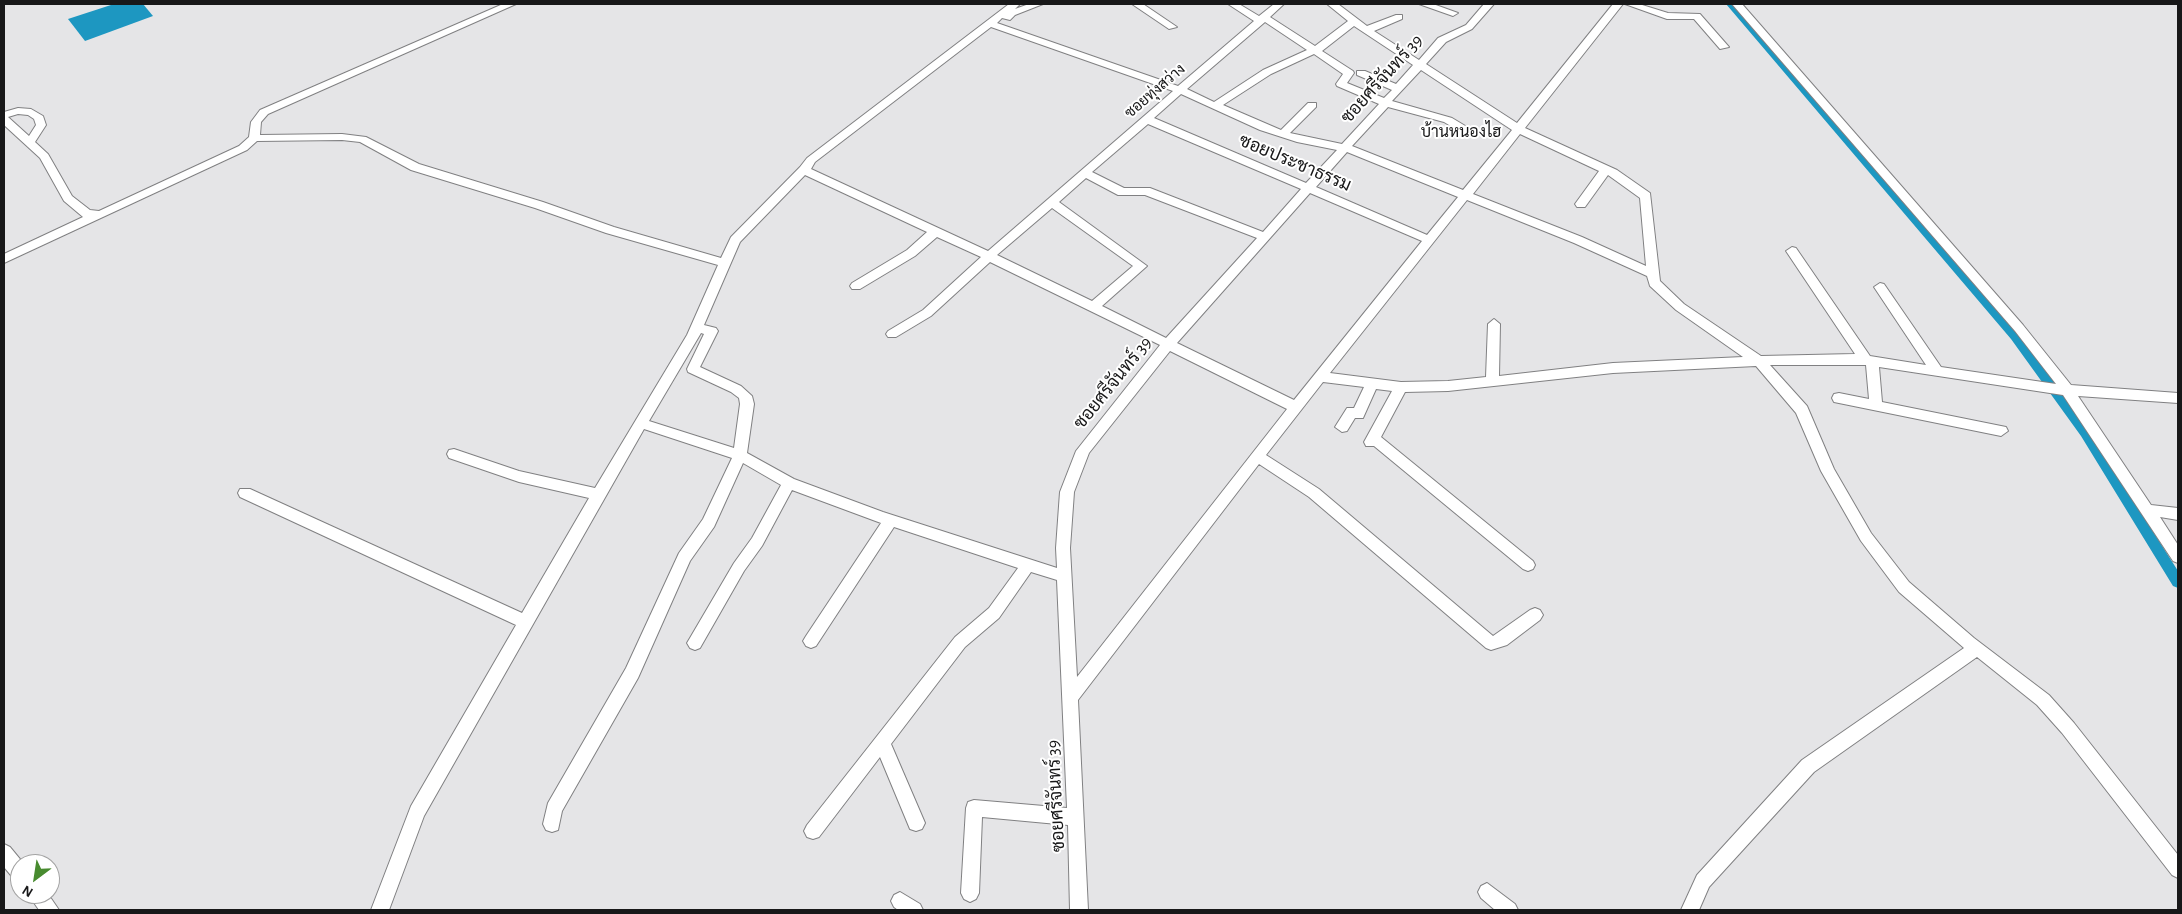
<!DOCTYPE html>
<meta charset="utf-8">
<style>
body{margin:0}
#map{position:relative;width:2182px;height:914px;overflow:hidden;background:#e5e5e7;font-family:"Alegreya Sans",sans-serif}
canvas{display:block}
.frame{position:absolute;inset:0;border:5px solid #181819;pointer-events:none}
.north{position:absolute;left:10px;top:854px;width:50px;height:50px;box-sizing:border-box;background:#fff;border:1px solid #a3a3a3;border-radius:50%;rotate:211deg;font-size:14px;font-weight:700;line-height:20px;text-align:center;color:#181819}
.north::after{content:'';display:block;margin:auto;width:18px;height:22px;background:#488b2f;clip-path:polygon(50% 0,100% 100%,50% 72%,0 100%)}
</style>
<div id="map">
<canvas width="2182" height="914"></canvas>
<div class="frame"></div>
<div class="north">N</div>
</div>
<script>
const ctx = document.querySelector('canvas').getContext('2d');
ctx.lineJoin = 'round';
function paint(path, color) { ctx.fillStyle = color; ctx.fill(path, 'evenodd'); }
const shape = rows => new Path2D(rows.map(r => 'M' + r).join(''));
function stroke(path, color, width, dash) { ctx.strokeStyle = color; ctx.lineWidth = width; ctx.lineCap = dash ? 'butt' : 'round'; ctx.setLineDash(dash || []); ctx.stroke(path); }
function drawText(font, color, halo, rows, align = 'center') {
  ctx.font = font + ' "Alegreya Sans",Sarabun,sans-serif'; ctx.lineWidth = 4; ctx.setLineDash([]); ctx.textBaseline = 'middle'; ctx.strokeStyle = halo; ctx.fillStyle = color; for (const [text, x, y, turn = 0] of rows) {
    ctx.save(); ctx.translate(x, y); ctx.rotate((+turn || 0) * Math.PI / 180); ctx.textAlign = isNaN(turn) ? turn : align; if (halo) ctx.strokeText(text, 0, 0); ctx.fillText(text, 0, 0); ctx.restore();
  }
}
paint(shape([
 [114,4,143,4,153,16,85,41,68,19]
]), '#1d97c1');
paint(shape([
 [1726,4,1734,4,2019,333,2089,430,2178,571,2178,588,2173,586,2081,436,2011,339,1726,4]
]), '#1d97c1');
const street = shape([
 [503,4,516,4,268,114,261,122,260,135,342,134,366,137,419,164,543,202,614,227,721,258,731,237,800,167,807,158,1009,4,1020,4,1015,9,1029,4,1043,4,1015,15,1010,20,1002,18,997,23,1178,86,1254,21,1228,4,1239,4,1259,16,1274,4,1284,4,1270,17,1315,46,1348,21,1327,4,1338,4,1367,26,1396,15,1402,15,1402,19,1374,31,1419,60,1438,38,1466,25,1484,4,1494,4,1472,29,1446,42,1426,64,1517,123,1613,4,1623,4,1525,128,1617,170,1650,193,1660,281,1684,304,1761,356,1855,354,1786,251,1792,247,1796,248,1870,356,1926,365,1874,287,1880,283,1884,284,1941,367,2056,384,2015,331,1732,4,1742,4,2023,325,2071,385,2178,393,2178,403,2078,396,2151,505,2178,508,2178,520,2160,517,2178,545,2178,563,2173,561,2063,395,1879,367,1882,402,2006,427,2008,431,2001,436,1834,402,1832,398,1834,394,1839,393,1869,399,1866,365,1770,365,1807,406,1834,469,1871,533,1909,582,1974,638,2049,695,2074,723,2178,855,2178,878,2172,875,2062,733,2037,705,1977,657,1814,772,1709,887,1699,910,1681,910,1697,875,1802,760,1964,648,1899,592,1861,541,1821,471,1796,413,1756,366,1613,373,1448,391,1405,392,1381,437,1533,561,1535,565,1533,569,1528,571,1523,569,1374,446,1366,446,1364,442,1392,391,1376,389,1363,418,1355,418,1347,431,1342,432,1335,427,1347,408,1354,408,1364,387,1323,382,1266,455,1319,489,1493,636,1530,610,1535,608,1540,610,1543,615,1540,620,1507,645,1491,650,1486,648,1309,497,1259,464,1078,700,1088,910,1070,910,1068,825,982,817,979,893,976,899,970,902,964,899,961,893,966,808,968,802,974,800,1067,808,1057,580,1031,572,999,618,965,647,891,744,925,823,922,829,916,831,910,829,880,757,819,837,813,839,807,837,804,831,807,825,955,637,989,608,1018,568,894,527,816,646,811,648,806,646,803,641,806,636,881,523,792,490,762,546,744,571,700,648,695,650,690,648,687,643,690,638,734,563,752,538,781,485,743,463,714,527,690,561,638,678,562,811,558,830,552,832,546,830,543,824,548,803,626,668,679,553,703,519,732,458,644,429,424,816,389,910,371,910,411,806,516,625,240,497,238,493,240,489,250,489,522,613,589,498,519,482,449,458,447,454,449,450,454,449,519,471,595,488,687,335,718,265,606,233,535,208,411,170,360,142,342,140,257,141,247,150,4,263,4,254,83,217,64,201,40,158,4,125,4,112,18,108,31,109,43,116,46,125,35,142,48,154,72,196,90,210,99,211,239,146,249,137,251,122,260,110,503,4],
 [1265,22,1307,50,1263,70,1214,102,1187,89,1265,22],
 [1354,26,1413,65,1396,84,1365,71,1357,71,1357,75,1392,90,1384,98,1347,83,1354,73,1353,71,1322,51,1354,26],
 [991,27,1173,91,988,251,811,169,815,162,991,27],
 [1314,54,1343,74,1336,84,1337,86,1379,104,1342,144,1290,133,1316,107,1316,103,1308,103,1281,130,1223,105,1271,74,1314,54],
 [1421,70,1512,130,1463,190,1352,146,1388,107,1444,122,1459,131,1467,131,1467,127,1452,118,1392,101,1421,70],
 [1181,94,1260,130,1297,142,1337,150,1306,183,1154,118,1181,94],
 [18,114,28,115,34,119,36,125,29,136,8,117,18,114],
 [1148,124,1301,189,1263,232,1150,188,1124,188,1092,172,1148,124],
 [1520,134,1599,171,1575,204,1577,207,1585,207,1608,175,1640,198,1646,266,1582,237,1473,194,1520,134],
 [1347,152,1458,197,1427,235,1316,187,1347,152],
 [805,175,927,232,907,250,852,283,850,286,852,289,860,289,915,256,937,237,981,257,923,310,888,331,886,334,888,337,896,337,931,316,990,262,1160,345,1076,451,1060,492,1056,548,1057,568,883,512,794,479,747,453,754,404,752,396,741,386,700,367,718,331,716,328,704,325,740,242,805,175],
 [1086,178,1118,195,1145,195,1257,238,1166,338,1102,306,1147,266,1059,202,1086,178],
 [1310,193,1422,241,1294,400,1177,343,1310,193],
 [1467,200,1574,243,1647,276,1650,286,1676,310,1743,357,1613,363,1499,376,1500,324,1494,319,1488,324,1486,377,1448,381,1401,382,1330,373,1467,200],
 [1052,208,1133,266,1092,301,997,255,1052,208],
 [701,333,704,334,687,369,688,372,731,392,739,398,740,404,734,448,649,421,701,333],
 [1170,351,1287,409,1077,677,1070,548,1074,492,1089,453,1170,351],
 [1132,4,1143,4,1177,27,1169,29,1132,4],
 [1419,4,1433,4,1458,13,1453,16,1419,4],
 [1625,4,1639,4,1668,13,1700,14,1729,47,1720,49,1694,19,1667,19,1625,4],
 [4,844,10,847,24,864,20,864,20,882,14,879,4,867,4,844],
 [1487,883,1515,904,1518,910,1495,910,1481,898,1478,892,1481,886,1487,883],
 [900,892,920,904,923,910,898,910,894,907,891,901,894,895,900,892],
 [28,894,48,894,59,910,39,910,28,894]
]);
stroke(street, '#808082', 2);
paint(street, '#fff');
drawText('15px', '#181819', '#fff', [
 ["ซอยทุ่งสว่าง",1155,91,-41]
]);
drawText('16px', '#181819', '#fff', [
 ["บ้านหนองไฮ",1461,132]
]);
drawText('18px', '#181819', '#fff', [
 ["ซอยศรีจันทร์ 39",1382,79,-48],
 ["ซอยประชาธรรม",1295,163,23],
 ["ซอยศรีจันทร์ 39",1113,383,-51],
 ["ซอยศรีจันทร์ 39",1056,796,-93]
]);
</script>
